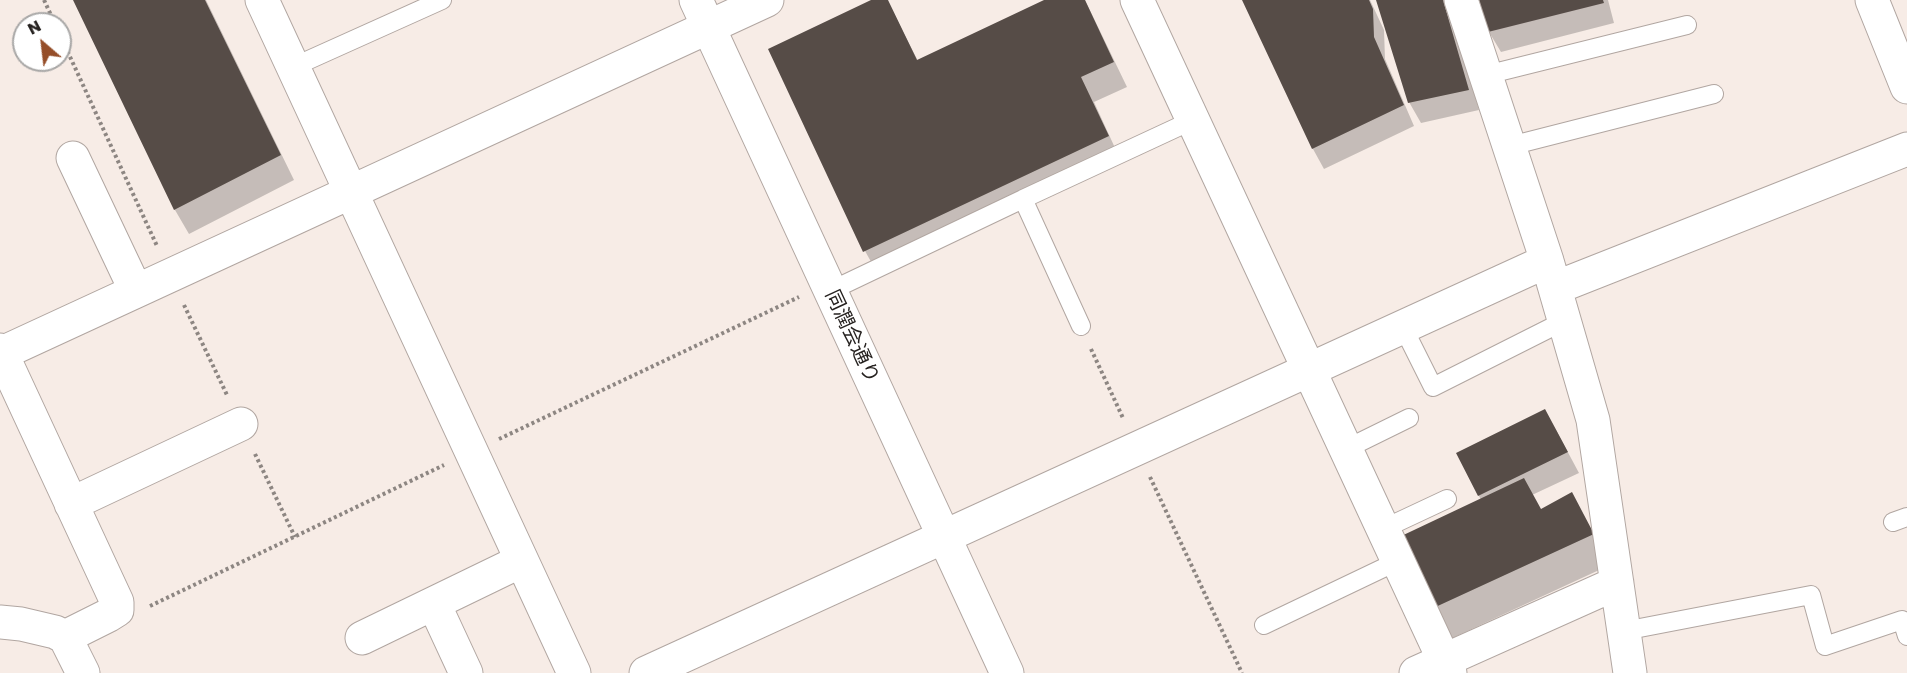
<!DOCTYPE html>
<meta charset="utf-8">
<style>
body{margin:0}
#map{position:relative;width:1907px;height:673px;overflow:hidden;background:#f7ece6;font-family:Poppins,sans-serif}
canvas{display:block}
.north{position:absolute;left:12px;top:12px;width:60px;height:60px;box-sizing:border-box;background:#fff;border:2px solid #a8a7a6;border-radius:50%;rotate:332deg;font-size:16px;font-weight:700;line-height:24px;text-align:center;color:#262220}
.north::after{content:'';display:block;margin:auto;width:21px;height:27px;background:#954e29;clip-path:polygon(50% 0,100% 100%,50% 72%,0 100%)}
</style>
<div id="map">
<canvas width="1907" height="673"></canvas>
<div class="north">N</div>
</div>
<script>
const ctx = document.querySelector('canvas').getContext('2d');
ctx.lineJoin = 'round';
function paint(path, color) { ctx.fillStyle = color; ctx.fill(path, 'evenodd'); }
const shape = rows => new Path2D(rows.map(r => 'M' + r).join(''));
function stroke(path, color, width, dash) { ctx.strokeStyle = color; ctx.lineWidth = width; ctx.lineCap = dash ? 'butt' : 'round'; ctx.setLineDash(dash || []); ctx.stroke(path); }
function drawText(font, color, halo, rows, align = 'center') {
  ctx.font = font + ' Poppins,"Noto Sans JP",sans-serif'; ctx.lineWidth = 6; ctx.setLineDash([]); ctx.textBaseline = 'middle'; ctx.strokeStyle = halo; ctx.fillStyle = color; for (const [text, x, y, turn = 0] of rows) {
    ctx.save(); ctx.translate(x, y); ctx.rotate((+turn || 0) * Math.PI / 180); ctx.textAlign = isNaN(turn) ? turn : align; if (halo) ctx.strokeText(text, 0, 0); ctx.fillText(text, 0, 0); ctx.restore();
  }
}
paint(shape([
 [75,0,206,0,294,180,189,234,175,210],
 [875,0,887,0,918,61,1047,0,1085,0,1127,87,1094,102,1121,161,879,276,865,251,770,50],
 [1244,0,1370,0,1384,30,1385,59,1414,126,1324,169,1313,149],
 [1379,0,1448,0,1479,110,1421,123,1409,102],
 [1481,0,1608,0,1614,23,1501,52,1489,32],
 [1556,430,1579,473,1532,495,1541,511,1572,495,1610,565,1448,640,1430,610,1481,500,1458,454]
]), '#0003');
paint(shape([
 [73,0,205,0,281,155,174,210],
 [871,0,888,0,917,60,1044,0,1085,0,1114,62,1081,77,1109,136,863,252,768,49],
 [1242,0,1369,0,1373,9,1374,37,1404,105,1312,149],
 [1376,0,1443,0,1469,90,1408,103],
 [1479,0,1603,0,1604,3,1488,32],
 [1545,409,1568,452,1478,496,1456,453],
 [1524,478,1541,509,1572,492,1594,534,1429,610,1395,539]
]), '#564c47');
const lane = shape([
 [293,67,442,0],
 [1486,75,1687,25],
 [1510,146,1714,94],
 [830,291,1023,199],
 [1081,326,1023,199,1193,120],
 [1403,327,1433,387,1564,321],
 [1346,449,1409,418],
 [1893,522,1907,517],
 [1383,529,1447,499],
 [1264,625,1398,561],
 [1624,631,1811,595,1825,646,1902,620,1907,636]
]);
const street = shape([
 [262,0,574,673],
 [1137,0,1450,673],
 [1461,0,1547,261,1593,420,1630,673],
 [1872,0,1907,87],
 [73,158,136,291],
 [1555,288,1907,149],
 [0,350,117,602,117,610,109,615,65,637],
 [0,354,767,0],
 [71,504,241,424],
 [434,604,466,673],
 [0,622,21,624,55,632,65,637,83,673],
 [362,638,521,561],
 [646,673,1547,261],
 [1416,673,1617,583]
]);
const secondary = shape([
 [696,0,1007,673]
]);
stroke(lane, '#b1a6a1', 20);
stroke(street, '#b1a6a1', 35);
stroke(secondary, '#b1a6a1', 35);
stroke(shape([
 [44,0,55,24],
 [60,35,157,246],
 [184,305,227,395],
 [1091,349,1123,418],
 [499,439,799,297],
 [255,454,295,537],
 [1150,477,1242,673],
 [150,606,444,465]
]), '#8d8682', 4, [3, 3]);
stroke(lane, '#fff', 18);
stroke(street, '#fff', 33);
stroke(secondary, '#fff', 33);
drawText('20px', '#262220', '#fff', [
 ["同潤会通り",851,337,65]
]);
</script>
